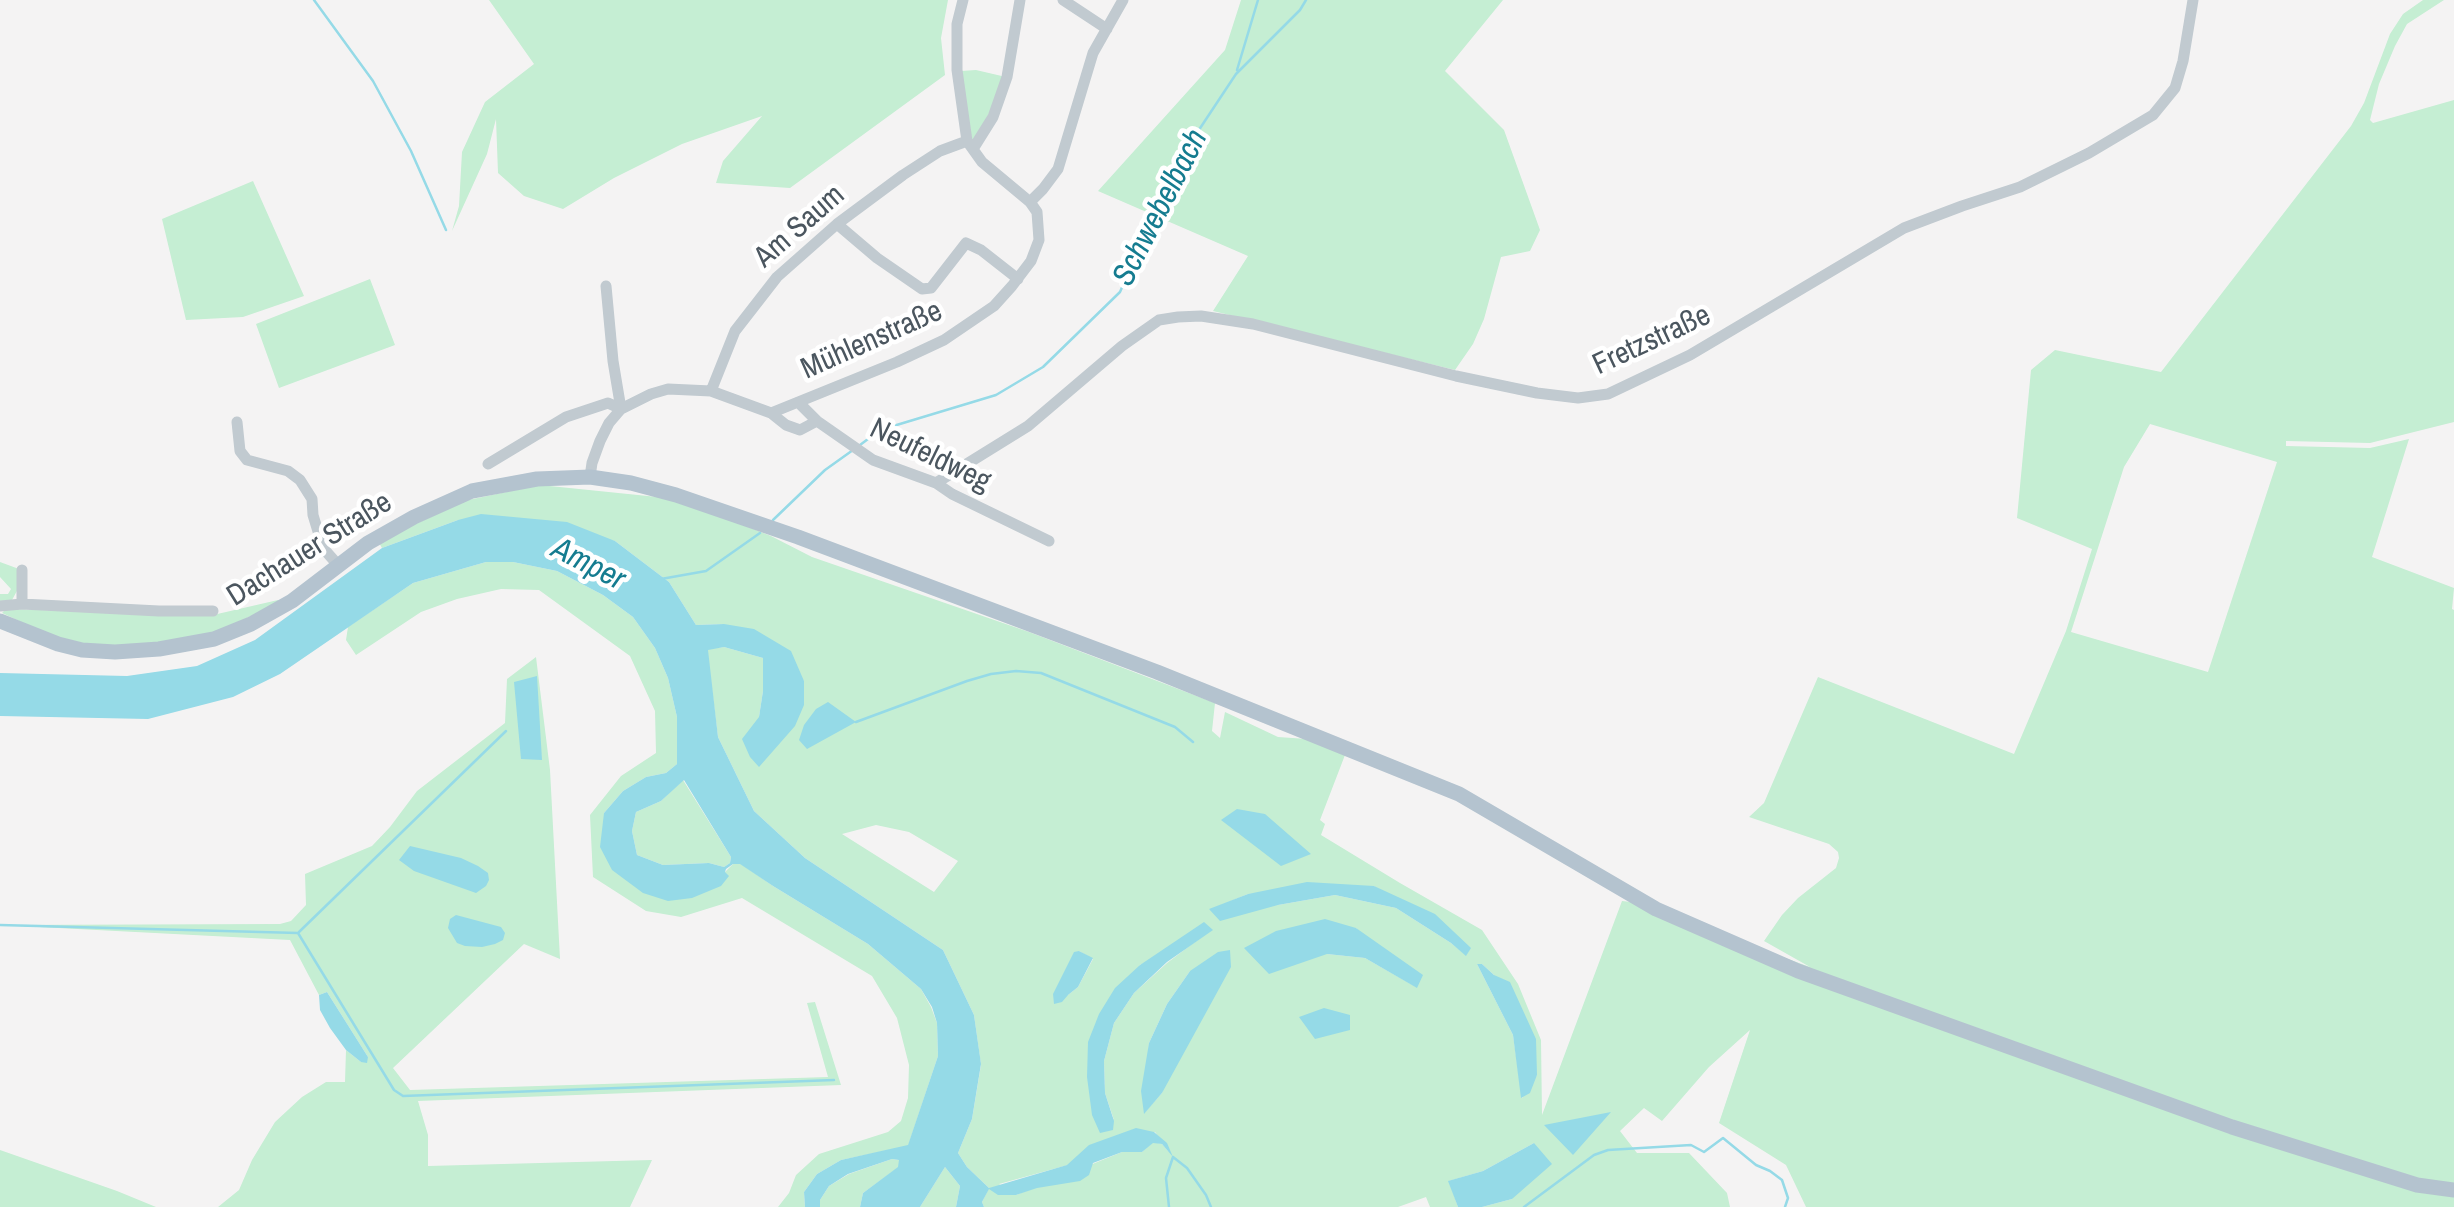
<!DOCTYPE html>
<meta charset="utf-8">
<style>
body{margin:0}
canvas{display:block;background:#f4f3f3}
</style>
<canvas width="2454" height="1207"></canvas>
<script>
const ctx = document.querySelector('canvas').getContext('2d');
ctx.lineJoin = 'round';
function paint(path, color) { ctx.fillStyle = color; ctx.fill(path, 'evenodd'); }
const shape = rows => new Path2D(rows.map(r => 'M' + r).join(''));
function stroke(path, color, width, dash) { ctx.strokeStyle = color; ctx.lineWidth = width; ctx.lineCap = dash ? 'butt' : 'round'; ctx.setLineDash(dash || []); ctx.stroke(path); }
function drawText(font, color, halo, rows, align = 'center') {
  ctx.font = font + ' "Archivo Narrow",sans-serif'; ctx.lineWidth = 9; ctx.setLineDash([]); ctx.textBaseline = 'middle'; ctx.strokeStyle = halo; ctx.fillStyle = color; for (const [text, x, y, turn = 0] of rows) {
    ctx.save(); ctx.translate(x, y); ctx.rotate((+turn || 0) * Math.PI / 180); ctx.textAlign = isNaN(turn) ? turn : align; if (halo) ctx.strokeText(text, 0, 0); ctx.fillText(text, 0, 0); ctx.restore();
  }
}
paint(shape([
 [489,0,948,0,941,38,945,75,790,188,716,183,723,161,762,116,682,144,614,178,563,209,524,196,498,173,496,119,487,154,452,231,459,206,462,152,485,102,534,64],
 [1241,0,1503,0,1445,71,1504,130,1540,230,1530,251,1501,257,1484,319,1473,344,1455,370,1213,311,1248,256,1098,191,1225,50],
 [2423,0,2444,0,2407,24,2395,46,2379,84,2370,120,2373,123,2454,100,2454,422,2370,443,2286,441,2286,446,2370,448,2409,439,2372,557,2454,588,2452,609,2454,610,2454,1207,1806,1207,1786,1165,1719,1123,1750,1030,1709,1067,1662,1121,1644,1108,1620,1131,1637,1153,1689,1153,1727,1193,1730,1207,1482,1207,1512,1199,1534,1143,1483,1171,1449,1181,1458,1207,1430,1207,1426,1197,1398,1207,984,1207,982,1202,989,1188,967,1167,958,1153,972,1119,981,1065,974,1015,943,950,805,858,754,811,718,737,707,649,724,647,763,658,763,691,759,717,804,681,724,624,696,625,669,582,615,541,458,520,382,548,378,541,468,500,540,485,677,499,771,536,812,557,1029,632,1215,703,1212,731,1220,738,1225,712,1278,737,1307,739,1345,755,1320,820,1325,824,1321,835,1400,883,1482,930,1518,984,1541,1040,1542,1115,1622,901,1631,902,1810,967,1764,941,1782,915,1798,898,1836,868,1839,858,1838,852,1829,844,1749,817,1764,803,1818,677,2014,754,2066,631,2092,549,2017,518,2031,370,2055,350,2161,372,2351,126,2364,103,2390,34,2403,14],
 [2150,424,2277,462,2208,672,2071,632,2124,467],
 [876,825,909,832,958,861,934,892,842,834],
 [1374,886,1470,948,1466,955,1451,943,1396,908,1335,895,1278,905,1209,910,1248,894],
 [1356,928,1416,987,1365,958,1327,954],
 [1212,929,1167,963,1134,993,1114,1023,1104,1061,1105,1093,1114,1120,1087,1077,1140,965],
 [1079,951,1093,959,1078,987,1068,995],
 [1477,964,1482,964,1494,975,1537,1075,1522,1098,1513,1035],
 [1190,971,1162,1093,1144,1113,1149,1043,1167,1004],
 [1155,1132,1170,1153,1162,1144,1153,1142,1142,1152,1122,1152,1016,1195,999,1184,1068,1165],
 [976,70,1006,77,973,147,961,71],
 [253,181,304,296,243,317,186,320,162,219],
 [370,279,395,345,279,388,256,324],
 [0,562,19,569,18,589,12,600,0,601,0,594,8,594,11,589,0,577],
 [486,562,513,562,557,571,603,595,633,617,655,648,668,678,677,717,677,764,666,773,646,777,623,791,604,813,612,870,725,872,733,864,740,863,773,886,868,944,921,989,931,1007,937,1023,938,1056,908,1146,841,1160,817,1174,804,1192,805,1207,778,1207,789,1193,796,1175,819,1154,888,1132,901,1121,908,1098,909,1065,897,1018,872,976,742,898,681,917,646,911,593,877,590,815,621,776,656,753,655,711,630,656,539,590,501,589,457,599,421,612,356,655,346,640,348,627,413,583],
 [278,600,279,603,214,633,159,643,115,646,82,644,58,639,2,613,6,609,213,615],
 [536,657,550,770,560,959,524,944,393,1068,410,1090,828,1077,807,1003,815,1002,841,1085,418,1101,428,1135,428,1166,652,1160,630,1207,218,1207,239,1190,252,1160,275,1122,302,1097,326,1082,345,1082,346,1050,361,1062,368,1057,327,992,319,995,290,940,0,925,280,924,291,921,306,905,305,874,372,846,390,827,417,791,505,723,507,679],
 [683,780,731,857,730,863,724,867,709,863,663,865,637,855,632,831,636,812,661,801],
 [0,1150,117,1191,156,1207,0,1207],
 [892,1159,899,1160,899,1167,863,1193,860,1207,820,1207,820,1200,829,1186,849,1174],
 [945,1167,960,1186,956,1207,920,1207]
]), '#c5eed3');
paint(shape([
 [481,514,567,522,615,541,669,582,696,625,724,624,754,629,791,651,804,681,804,705,795,726,759,767,750,757,742,739,759,717,763,691,763,658,724,647,708,650,718,737,754,811,805,858,943,950,974,1015,981,1064,972,1119,958,1153,967,1167,989,1188,1067,1165,1089,1145,1136,1128,1154,1132,1167,1143,1173,1157,1162,1144,1153,1143,1142,1152,1122,1152,1093,1163,1089,1175,1080,1181,1037,1188,1016,1195,998,1195,989,1189,982,1202,984,1207,956,1207,960,1186,945,1167,920,1207,860,1207,863,1193,898,1167,899,1160,892,1159,848,1174,829,1186,820,1200,820,1207,805,1207,804,1192,817,1174,841,1160,908,1145,938,1056,937,1023,932,1007,921,989,868,944,773,886,740,864,733,864,726,869,725,872,729,876,721,886,692,898,668,901,643,893,612,870,600,847,604,813,623,791,646,777,666,773,677,764,677,717,668,678,655,648,633,617,603,595,557,571,513,562,486,562,413,583,280,674,233,697,148,719,0,716,0,673,127,676,197,666,255,640,382,548,458,520],
 [684,780,731,857,730,863,724,867,709,863,663,865,637,855,632,831,636,812,661,801],
 [537,676,542,760,521,759,514,682],
 [828,702,856,722,807,749,799,740,804,725,816,709],
 [1237,809,1265,814,1311,854,1281,866,1221,820],
 [410,846,461,858,478,866,488,873,489,880,486,886,476,893,414,871,399,860],
 [1307,882,1374,886,1435,914,1471,948,1466,956,1451,943,1396,908,1335,895,1278,905,1220,921,1209,909,1248,894],
 [456,915,501,927,505,933,503,940,495,944,482,947,465,946,457,943,448,928,450,919],
 [1325,919,1356,928,1423,975,1417,988,1365,958,1327,954,1269,974,1244,948,1276,931],
 [1204,922,1213,930,1167,962,1134,993,1114,1023,1104,1061,1105,1093,1114,1121,1113,1130,1100,1133,1092,1115,1087,1077,1088,1042,1099,1014,1115,988,1140,965],
 [1230,950,1231,967,1162,1093,1144,1114,1141,1091,1149,1043,1167,1004,1190,971,1218,952],
 [1079,951,1093,958,1078,987,1068,995,1062,1002,1054,1004,1053,994,1074,952],
 [1477,964,1482,964,1494,975,1510,982,1536,1039,1537,1075,1530,1093,1521,1098,1513,1035],
 [327,992,368,1057,367,1063,361,1062,346,1050,330,1028,320,1010,319,995],
 [1324,1008,1350,1015,1350,1030,1315,1039,1299,1017],
 [1611,1112,1573,1155,1544,1125],
 [1534,1143,1552,1164,1512,1199,1482,1207,1458,1207,1448,1181,1483,1171]
]), '#95dae7');
stroke(shape([
 [314,0,373,81,411,151,446,230],
 [1237,70,1258,0],
 [860,445,880,430,996,395,1043,367,1120,292,1175,166,1236,74,1300,10,1306,0],
 [773,520,825,470,853,450],
 [661,579,706,571,760,533],
 [856,722,967,681,991,674,1016,671,1041,673,1175,727,1193,742],
 [0,925,298,933,394,1090,403,1096,834,1080],
 [299,932,506,731],
 [1169,1207,1166,1178,1173,1157,1187,1168,1206,1195,1211,1207],
 [1524,1207,1594,1155,1608,1150,1691,1145,1704,1152,1723,1138,1756,1165,1770,1171,1782,1180,1788,1198,1785,1207]
]), '#95dae7', 2.5);
stroke(shape([
 [963,0,957,24,957,70,967,141,982,162,1030,202],
 [1063,0,1107,29],
 [973,149,993,117,1007,77,1020,0],
 [837,224,877,258,922,289,931,288,966,243,981,250,1018,279],
 [606,286,613,361,621,409],
 [711,391,735,331,777,277,837,224,903,175,940,151,967,141],
 [798,402,817,421,873,460,936,483,952,494,1049,541],
 [771,413,897,362,944,340,994,306,1012,286,1031,261,1039,240,1037,212,1030,202,1043,189,1058,169,1093,53,1123,0],
 [237,422,240,451,247,460,288,471,300,480,312,499,313,515,323,548,338,565],
 [488,464,566,417,608,403,621,409],
 [590,477,592,463,600,441,609,423,621,409,651,394,668,389,711,391,771,413,786,425,800,430,817,421],
 [936,483,1028,426,1122,346,1159,320,1178,317,1201,316,1253,324,1456,376,1537,393,1578,398,1608,394,1690,355,1904,228,1962,206,2020,187,2089,153,2153,115,2175,88,2183,61,2193,0],
 [22,604,22,570],
 [0,606,22,604,159,611,213,611]
]), '#c1cad0', 11);
stroke(shape([
 [0,621,58,644,82,650,115,652,159,649,214,639,251,624,292,601,368,543,414,517,472,491,537,479,590,477,631,483,676,495,798,537,1157,672,1459,794,1656,909,1798,971,2232,1127,2417,1185,2454,1190]
]), '#b4c3cf', 15);
drawText('30px', '#4b565f', '#fff', [
 ["Am Saum",800,227,-41],
 ["Mühlenstraße",872,341,-24],
 ["Fretzstraße",1652,341,-25],
 ["Neufeldweg",930,456,26],
 ["Dachauer Straße",310,550,-32]
]);
drawText('italic 32px', '#157c90', '#fff', [
 ["Schwebelbach",1161,208,-63],
 ["Amper",588,565,27]
]);
</script>
